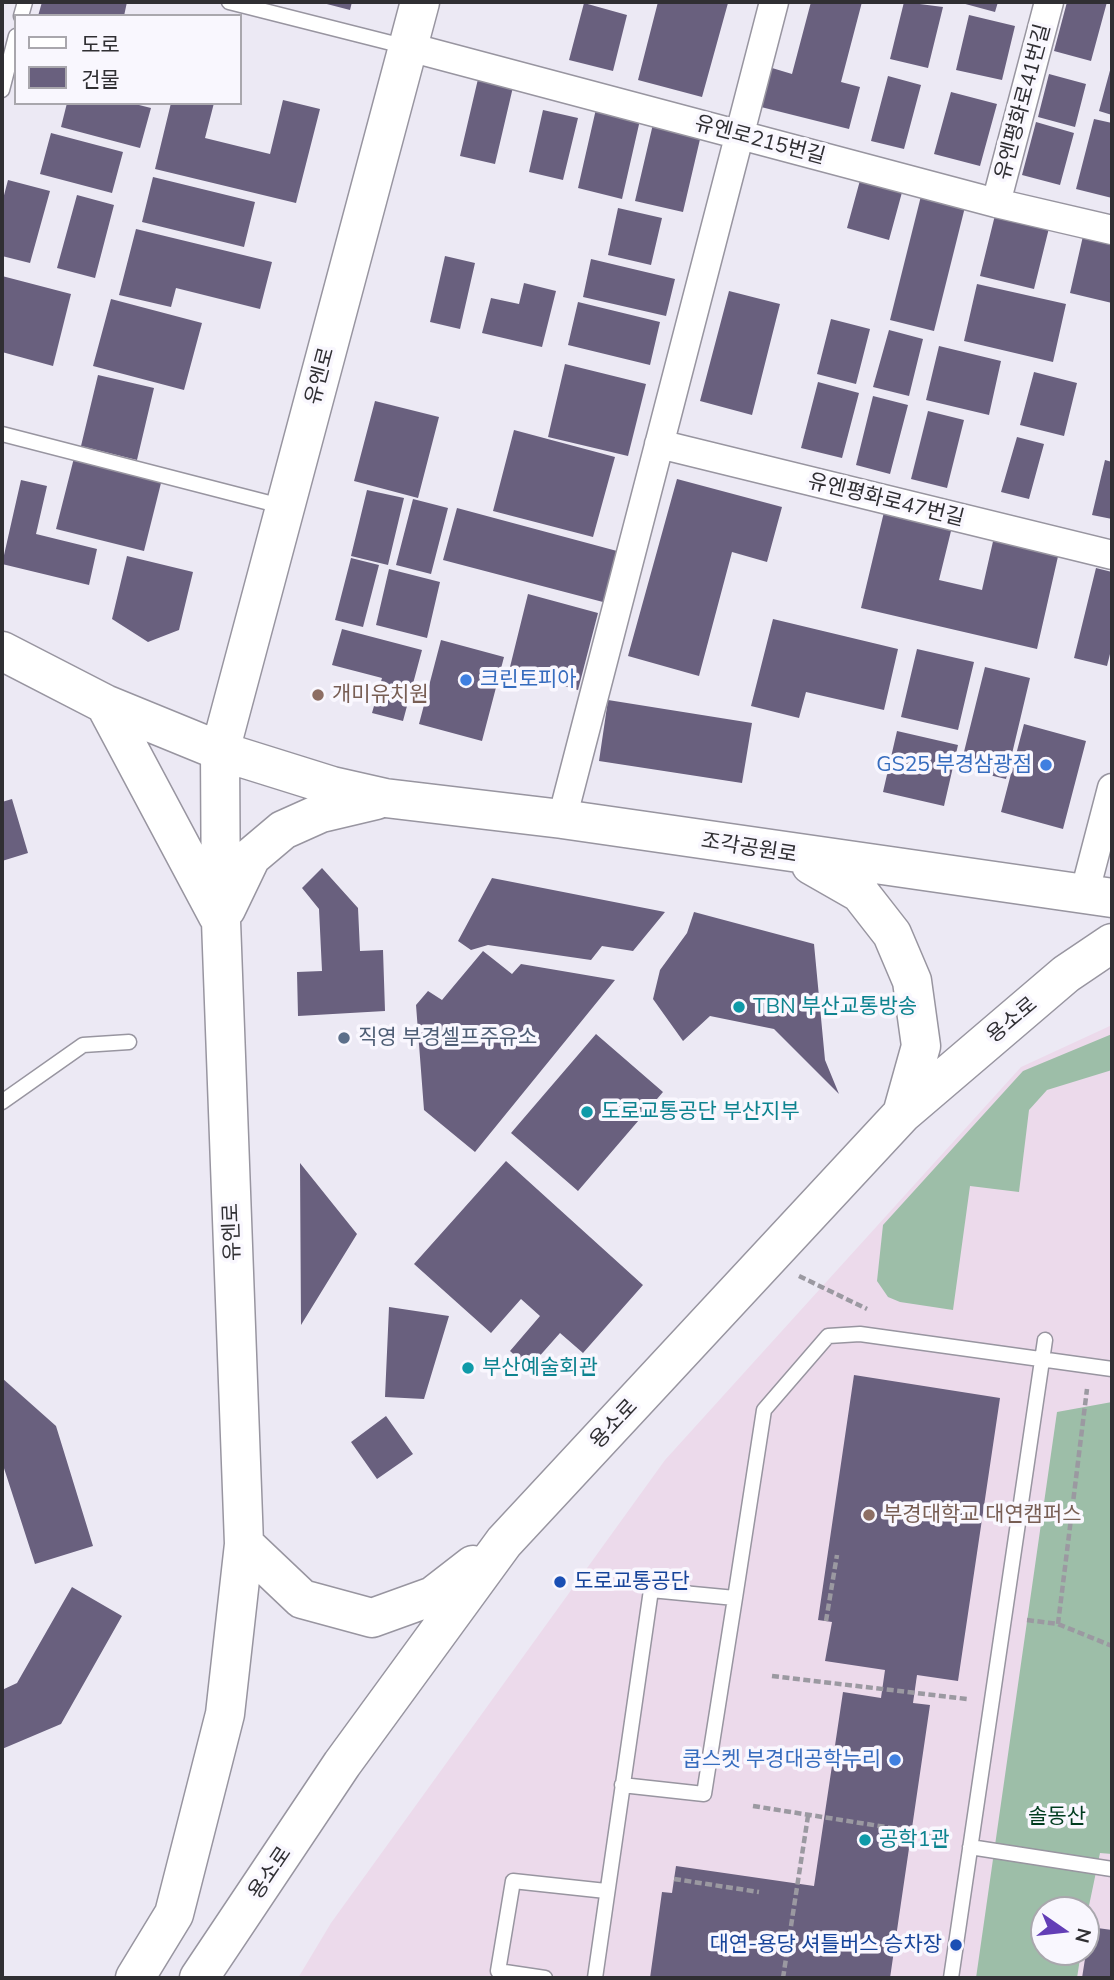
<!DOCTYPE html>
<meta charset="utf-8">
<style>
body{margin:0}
#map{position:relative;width:1114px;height:1980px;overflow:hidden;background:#ece9f4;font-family:Mulish,"Noto Sans KR",sans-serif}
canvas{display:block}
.frame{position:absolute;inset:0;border:4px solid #302f33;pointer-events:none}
.legend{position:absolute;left:14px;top:14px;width:228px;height:91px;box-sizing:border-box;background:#f9f7fe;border:2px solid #a9a7ad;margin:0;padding:9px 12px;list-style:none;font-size:21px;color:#302f33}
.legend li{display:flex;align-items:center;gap:14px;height:35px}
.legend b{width:35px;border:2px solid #a9a7ad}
.north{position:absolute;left:1030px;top:1896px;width:70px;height:70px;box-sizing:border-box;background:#f9f7fe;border:2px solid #a9a7ad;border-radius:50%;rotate:104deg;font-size:19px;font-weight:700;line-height:28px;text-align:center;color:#302f33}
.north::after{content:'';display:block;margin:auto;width:24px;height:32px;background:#633eb6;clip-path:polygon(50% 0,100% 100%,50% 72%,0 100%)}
</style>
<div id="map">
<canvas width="1114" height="1980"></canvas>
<div class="frame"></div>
<ul class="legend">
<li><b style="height:9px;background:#fff"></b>도로</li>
<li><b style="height:19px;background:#69607e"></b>건물</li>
</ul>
<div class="north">N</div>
</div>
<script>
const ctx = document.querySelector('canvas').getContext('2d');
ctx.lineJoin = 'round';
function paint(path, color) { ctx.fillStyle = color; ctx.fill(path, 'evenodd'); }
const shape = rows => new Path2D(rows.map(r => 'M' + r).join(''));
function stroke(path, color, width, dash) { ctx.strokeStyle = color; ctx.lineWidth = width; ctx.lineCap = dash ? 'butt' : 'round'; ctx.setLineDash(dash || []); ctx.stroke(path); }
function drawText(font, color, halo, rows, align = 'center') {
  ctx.font = font + ' Mulish,"Noto Sans KR",sans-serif'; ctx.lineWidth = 7; ctx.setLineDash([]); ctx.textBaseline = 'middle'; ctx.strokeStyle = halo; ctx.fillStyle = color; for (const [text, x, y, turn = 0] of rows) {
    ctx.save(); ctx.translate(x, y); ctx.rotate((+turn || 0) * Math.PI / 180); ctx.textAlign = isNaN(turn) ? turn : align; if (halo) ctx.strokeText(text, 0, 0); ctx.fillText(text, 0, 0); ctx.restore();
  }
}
paint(shape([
 [1112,1025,1112,1978,298,1978,331,1923,665,1460,1021,1067],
 [1044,1910,1086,1910,1086,1952,1044,1952]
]), '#ecdaeb');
paint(shape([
 [1112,1034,1112,1070,1047,1090,1029,1110,1019,1192,970,1186,953,1310,900,1302,888,1297,877,1281,883,1225,1023,1071],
 [1112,1402,1112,1854,1100,1853,1086,1920,1086,1910,1044,1910,1044,1952,1081,1952,1077,1978,976,1978,1057,1412]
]), '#9dbea8');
paint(shape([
 [42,2,127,2,124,16,38,16],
 [319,2,352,2,350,10],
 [658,2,728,3,702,97,638,80],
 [811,2,862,2,841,82,860,87,849,129,761,107,772,68,792,74],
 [904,2,943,7,928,68,890,59],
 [958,2,998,2,995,12],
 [1067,2,1107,2,1091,61,1054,51],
 [584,3,627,15,613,71,569,60],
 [969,15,1015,26,1002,80,956,70],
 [1112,63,1112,115,1099,111],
 [1049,74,1086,84,1075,127,1038,117],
 [888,76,921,85,904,149,871,141],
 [478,79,513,87,495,164,460,156],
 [951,92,997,104,980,166,934,154],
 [283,100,320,109,296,203,155,169,171,103,214,103,205,138,270,154],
 [67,103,131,103,151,108,140,148,61,127],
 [596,109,640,120,622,199,578,188],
 [543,110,578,118,563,180,529,172],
 [1094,119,1112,123,1112,198,1076,189],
 [1036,122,1074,133,1060,185,1022,175],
 [653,124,701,135,683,212,635,201],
 [51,133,123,152,112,193,40,174],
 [862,173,904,185,889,240,847,228],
 [153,177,255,202,244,247,142,222],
 [8,180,50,191,30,263,2,256,2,203],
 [922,192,966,203,934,331,890,320],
 [77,195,114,205,95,278,57,268],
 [618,208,662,218,651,265,608,255],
 [996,211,1050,224,1034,289,980,276],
 [136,229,272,262,260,309,176,288,171,307,119,295],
 [1083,236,1112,243,1112,303,1070,293],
 [445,256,475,263,460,329,430,322],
 [591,259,675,279,666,316,583,297],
 [2,276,71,294,53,366,2,352],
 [524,283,556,291,542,347,482,333,491,298,519,304],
 [977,284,1066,304,1053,362,964,341],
 [729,291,780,304,752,415,700,401],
 [111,299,202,323,184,390,93,366],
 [578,302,660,322,650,365,568,345],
 [831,319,870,329,856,384,817,374],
 [889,330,923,339,909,396,873,387],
 [939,346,1001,361,989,415,926,400],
 [565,364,646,384,628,456,548,437],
 [1034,372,1077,383,1064,436,1020,425],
 [98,375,154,388,137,460,81,446],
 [818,382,859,393,842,458,801,448],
 [873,396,908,405,890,474,856,465],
 [375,401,439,417,418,498,354,481],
 [928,411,964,420,947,488,911,479],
 [514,430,615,457,593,537,493,511],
 [1017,437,1044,444,1029,499,1001,492],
 [76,450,164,471,144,551,56,529],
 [1105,460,1112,462,1112,519,1092,515],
 [677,479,782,507,767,562,732,552,699,676,628,656],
 [21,480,47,486,36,534,97,549,89,585,2,564],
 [367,490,404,498,388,565,351,556],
 [413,499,448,508,431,574,396,565],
 [457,508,617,551,603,602,443,560],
 [884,512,952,527,939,580,982,590,994,537,1059,552,1037,649,861,608],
 [127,556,193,572,179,630,148,642,112,619],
 [351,558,379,565,363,627,335,620],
 [1096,568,1112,572,1112,646,1107,666,1074,658],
 [389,569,440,582,427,638,376,625],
 [528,594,598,613,578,690,509,671],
 [773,619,898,649,884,710,806,692,799,718,751,706],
 [342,629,422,650,403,721,372,713,382,678,332,665],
 [441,640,504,657,482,741,419,724],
 [917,649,974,662,958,730,901,717],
 [985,667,1030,678,1006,779,960,768],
 [608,700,752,723,742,783,599,761],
 [1024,724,1086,741,1063,829,1001,812],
 [897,731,958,745,944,806,883,792],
 [12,799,28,853,2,861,2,802],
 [322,868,358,908,360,951,383,950,385,1011,298,1016,297,972,322,971,319,909,302,888],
 [492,878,665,912,633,951,602,946,591,960,488,945,471,950,458,941],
 [694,912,814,944,825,1060,839,1094,774,1029,710,1016,683,1041,653,999,660,970,687,933],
 [483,951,512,974,521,964,615,980,475,1152,424,1110,416,1005,428,991,442,1000],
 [596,1034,663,1092,578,1191,511,1133],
 [506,1161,643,1285,583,1353,560,1333,529,1368,510,1351,540,1316,521,1299,491,1333,414,1264],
 [300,1163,357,1234,301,1325],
 [389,1307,449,1316,424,1399,385,1397],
 [854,1375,1000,1398,958,1681,917,1675,913,1703,930,1705,890,1978,650,1978,662,1892,672,1893,676,1866,814,1886,843,1692,881,1698,885,1670,825,1661,832,1622,818,1620],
 [2,1378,56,1426,93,1546,35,1564,2,1462],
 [386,1416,413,1454,377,1479,351,1442],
 [72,1587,122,1616,61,1724,2,1749,2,1690,17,1683],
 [1090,1927,1112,1930,1112,1978,1082,1978]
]), '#69607e');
const lane = shape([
 [229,2,407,47],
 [21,16,25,2],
 [2,90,16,36],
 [2,434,285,507],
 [2,1102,83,1045,129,1042],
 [622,1785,704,1794,735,1598],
 [970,1847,1112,1869],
 [545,1978,498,1971,513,1881,606,1891],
 [595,1978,651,1590,735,1598,764,1410,828,1336,860,1334,1112,1369],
 [951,1978,1045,1340]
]);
const street = shape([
 [409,47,996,203,1112,230],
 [996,203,1049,2],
 [659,444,1112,555],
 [562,819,774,2],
 [1084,895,1112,788]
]);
const secondary = shape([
 [2,651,105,704,220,751,332,786,385,798,562,819,1112,898],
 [105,704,218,916],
 [811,865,860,893,892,934,912,981,921,1046,902,1114],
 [226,909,251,857,283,830,321,813,376,800],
 [244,1544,302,1599,372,1618,433,1596,473,1565],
 [135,1978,174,1914,225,1714,244,1544,221,921,220,751,420,2],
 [199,1978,342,1764,504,1542,902,1114,1066,974,1112,943]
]);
stroke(lane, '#9895a0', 17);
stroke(street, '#9895a0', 31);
stroke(secondary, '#9895a0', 41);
stroke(shape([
 [799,1276,867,1309],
 [1027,1620,1058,1624,1112,1646],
 [826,1621,837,1555],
 [1058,1624,1087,1389],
 [772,1676,967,1699],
 [753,1806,949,1837],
 [674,1879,759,1892],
 [783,1978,808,1816]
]), '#9b99a1', 4.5, [7, 3.5]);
stroke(lane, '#fff', 14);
stroke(street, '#fff', 28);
stroke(secondary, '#fff', 38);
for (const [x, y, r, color] of [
 [466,680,7,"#3f7fe0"],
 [318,695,7,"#8d6e63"],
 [1046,765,7,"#3f7fe0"],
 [739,1007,7,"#0f9aa8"],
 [344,1038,7,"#5c6f8a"],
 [587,1112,7,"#0f9aa8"],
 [468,1368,7,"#0f9aa8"],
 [869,1515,7,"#8d6e63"],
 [560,1582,7,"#1a4fb4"],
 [895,1760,7,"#3f7fe0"],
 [865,1840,7,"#0f9aa8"],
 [956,1945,7,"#1a4fb4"]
]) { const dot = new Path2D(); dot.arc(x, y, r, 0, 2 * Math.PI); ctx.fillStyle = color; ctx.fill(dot); stroke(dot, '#f9f7fe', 2.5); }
drawText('21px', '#302f33', '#f9f7fe', [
 ["유엔평화로41번길",1023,102,-75],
 ["유엔로215번길",760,140,15],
 ["유엔로",320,376,-75],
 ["유엔평화로47번길",886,500,14],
 ["조각공원로",749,848,9],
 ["용소로",1012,1020,-40],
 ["유엔로",232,1232,-92],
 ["용소로",614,1424,-47],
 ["용소로",270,1873,-56]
]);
drawText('21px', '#366cbe', '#f9f7fe', [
 ["크린토피아",480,680,"left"],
 ["GS25 부경삼광점",1032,765],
 ["쿱스켓 부경대공학누리",881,1760]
], 'right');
drawText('21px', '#785e54', '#f9f7fe', [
 ["개미유치원",332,695],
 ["부경대학교 대연캠퍼스",883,1515]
], 'left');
drawText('21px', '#0d838f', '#f9f7fe', [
 ["TBN 부산교통방송",753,1007],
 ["도로교통공단 부산지부",601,1112],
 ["부산예술회관",482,1368],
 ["공학1관",879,1840]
], 'left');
drawText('21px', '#4e5e75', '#f9f7fe', [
 ["직영 부경셀프주유소",358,1038]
], 'left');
drawText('21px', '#164399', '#f9f7fe', [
 ["도로교통공단",574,1582],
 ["대연-용당 셔틀버스 승차장",942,1945,"right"]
], 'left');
drawText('21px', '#003c1f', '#f9f7fe', [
 ["솔동산",1057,1817]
]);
</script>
